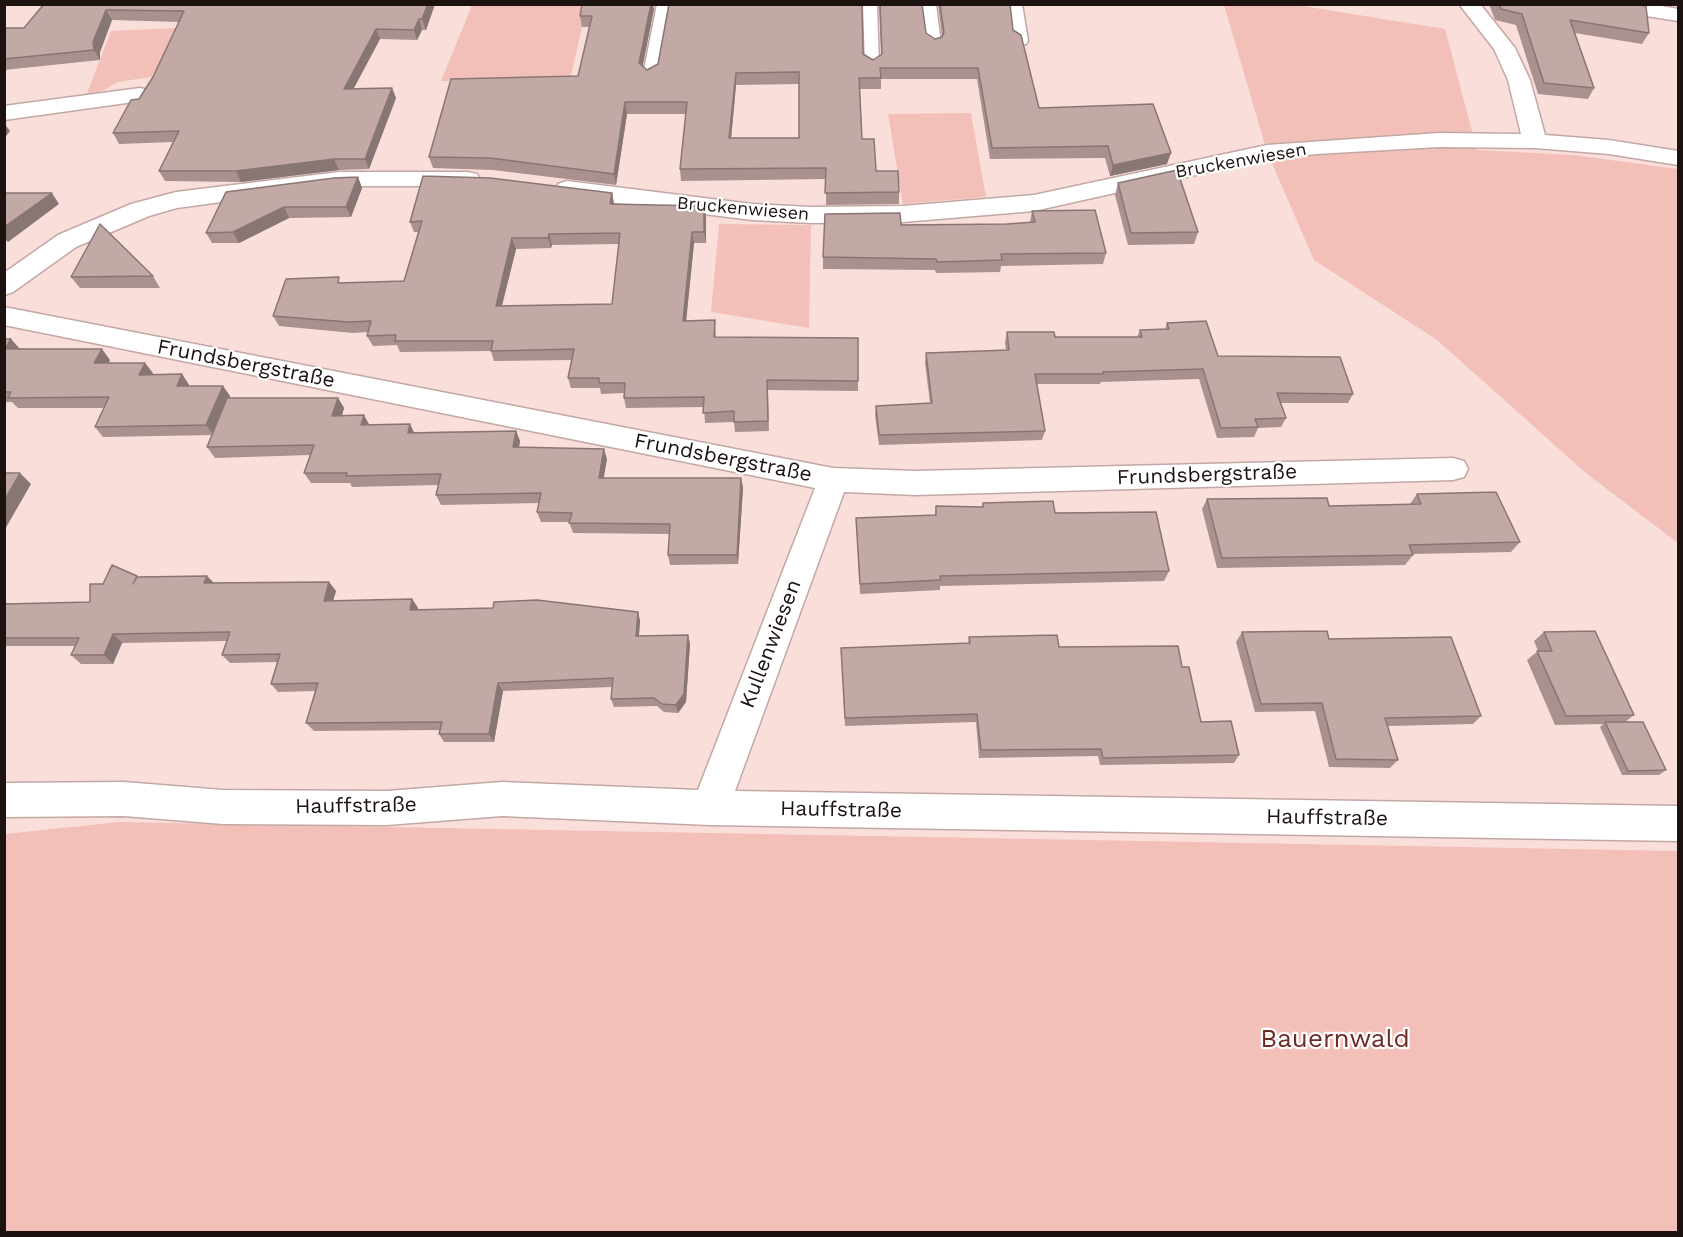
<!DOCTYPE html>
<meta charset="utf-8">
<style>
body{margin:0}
#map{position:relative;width:1683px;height:1237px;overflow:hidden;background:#fadeda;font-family:"Work Sans",sans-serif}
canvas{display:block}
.frame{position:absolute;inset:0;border:6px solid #1c1311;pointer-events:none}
</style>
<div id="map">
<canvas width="1683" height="1237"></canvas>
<div class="frame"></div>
</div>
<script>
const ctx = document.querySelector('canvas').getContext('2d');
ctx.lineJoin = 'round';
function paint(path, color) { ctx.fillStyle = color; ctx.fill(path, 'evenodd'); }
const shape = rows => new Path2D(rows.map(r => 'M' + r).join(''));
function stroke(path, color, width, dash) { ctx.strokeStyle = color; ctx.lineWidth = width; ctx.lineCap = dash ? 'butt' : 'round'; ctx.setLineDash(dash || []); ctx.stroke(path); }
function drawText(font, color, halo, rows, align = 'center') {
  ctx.font = font + ' "Work Sans",sans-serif'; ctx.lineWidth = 4.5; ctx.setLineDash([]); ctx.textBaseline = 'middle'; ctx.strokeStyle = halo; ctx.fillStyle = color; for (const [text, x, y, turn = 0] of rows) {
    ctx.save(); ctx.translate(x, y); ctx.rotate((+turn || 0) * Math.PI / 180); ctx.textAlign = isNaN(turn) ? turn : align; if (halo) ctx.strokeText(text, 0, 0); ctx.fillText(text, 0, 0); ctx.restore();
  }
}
paint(shape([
 [472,5,587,5,570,80,441,81],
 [1224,5,1297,5,1445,29,1477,150,1574,155,1678,169,1678,543,1587,474,1437,340,1314,260,1267,152],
 [175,28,157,76,118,82,95,95,86,96,111,31],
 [971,113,986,197,903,204,888,114],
 [719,224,811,225,809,328,711,312],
 [119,822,1678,851,1678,1232,5,1232,5,834]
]), '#f3c0b9');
const lane = shape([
 [657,4,670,4,657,75,650,79,643,75,657,4],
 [863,4,877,4,879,65,872,69,865,65,863,4],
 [922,4,936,4,941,44,939,47,934,48,927,44,922,4],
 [1009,4,1022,4,1028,41,1026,44,1021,45,1014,41,1009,4]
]);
const street = shape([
 [1459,4,1480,4,1515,48,1530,80,1545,135,1609,140,1678,151,1678,165,1609,154,1535,148,1439,147,1316,154,1267,159,1034,211,903,222,811,223,752,220,567,197,558,194,555,189,558,184,567,181,752,204,811,207,903,206,1034,195,1267,145,1439,133,1521,134,1508,80,1494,49,1459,4],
 [1598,4,1651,4,1678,9,1678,21,1608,10,1601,8,1598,4],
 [140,88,148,90,151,95,148,100,4,120,4,106,140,88],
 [339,172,468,172,477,174,480,179,477,184,468,186,339,186,177,208,149,216,76,247,13,292,4,295,4,273,58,235,131,204,176,192,339,172],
 [4,307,833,468,916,471,1453,458,1464,461,1468,469,1464,477,1453,480,916,495,844,492,735,791,1678,806,1678,841,710,825,502,816,387,825,223,824,124,816,4,817,4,783,124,782,223,790,387,791,502,782,698,790,815,488,4,325,4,307]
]);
stroke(lane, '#c2a8a4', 3);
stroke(street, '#c2a8a4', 3);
paint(lane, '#fff');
paint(street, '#fff');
paint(shape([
 [44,4,435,4,426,30,422,30,417,40,380,39,354,88,392,88,396,98,369,169,339,170,241,182,165,181,159,171,173,142,119,144,113,133,139,99,153,77,179,22,112,20,100,52,100,60,4,70,4,28,24,28],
 [879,4,922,4,926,33,935,39,942,36,938,4,1010,4,1013,30,1039,108,1167,164,1110,176,1105,158,990,159,977,79,881,79,881,89,860,89,862,139,876,171,899,192,899,204,826,205,826,179,681,181,680,169,686,114,627,114,616,185,493,170,433,168,429,157,578,76,590,27,582,27,580,16,654,9,642,66,647,70,863,54,873,60,881,54],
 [799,84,799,138,731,138,736,85],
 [1489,4,1635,4,1649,33,1642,44,1575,33,1594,88,1588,99,1538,94,1516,25,1495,20],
 [358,177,362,188,351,217,289,218,239,243,212,243,206,233],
 [1118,183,1198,232,1194,244,1128,245,1115,195],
 [612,193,614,204,706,216,706,243,694,243,686,321,715,320,716,337,858,338,858,391,768,390,769,431,735,432,734,422,705,423,704,407,626,408,624,398,624,393,601,394,600,388,571,388,568,378,572,360,494,361,491,351,400,352,397,345,373,346,367,336,369,332,353,333,279,326,273,316,342,283,404,281,418,232,414,232,410,222],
 [619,244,612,304,502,306,516,249,551,248,552,245],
 [1032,211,1106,253,1103,264,1001,266,1000,272,936,273,935,270,823,269,823,257,901,225,1007,224,1030,222],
 [153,276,160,288,80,288,71,277],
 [1167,323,1218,356,1353,394,1348,403,1281,403,1286,418,1281,427,1258,428,1254,437,1217,438,1199,379,1101,382,1100,384,1036,384,1045,431,1042,440,879,445,875,415,876,406,930,403,925,363,926,353,1006,351,1005,342,1007,332,1055,337,1137,337,1140,330,1165,329],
 [4,339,20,349,110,360,108,363,153,373,152,375,182,374,189,385,189,386,223,386,230,396,229,398,338,398,344,408,342,416,369,424,414,432,516,431,520,441,519,447,607,459,603,478,741,478,743,488,738,564,670,565,668,555,670,534,573,533,569,522,541,522,537,512,539,503,441,505,436,495,438,485,352,487,350,483,311,483,304,473,310,455,215,458,207,447,212,435,103,437,95,427,104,408,18,408,12,402,4,402],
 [1417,494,1520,542,1511,552,1412,554,1413,555,1405,565,1217,568,1202,509,1207,499,1329,506,1410,504],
 [983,503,1055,513,1169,571,1164,581,940,586,940,590,860,594,856,518,935,515,936,506,982,507],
 [137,576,138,577,214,583,329,582,336,591,333,601,412,599,418,608,417,610,638,612,640,621,639,636,688,635,690,644,686,702,678,713,664,712,657,706,614,707,611,699,612,687,503,691,494,742,444,742,439,734,440,730,314,731,306,723,315,691,278,692,271,684,277,662,230,663,222,655,227,641,122,643,113,664,81,664,71,655,76,646,4,646,4,604,90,602,103,584],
 [1242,632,1329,639,1481,716,1473,724,1388,726,1398,760,1390,768,1329,767,1315,711,1255,712,1236,642],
 [1544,632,1634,715,1625,722,1666,770,1659,775,1622,775,1600,727,1603,724,1555,725,1527,660,1538,651,1534,641],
 [969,637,1059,647,1182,667,1201,722,1239,755,1234,763,1100,765,1098,756,979,758,976,722,845,726,841,648,968,643]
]), '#a8918e');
paint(shape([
 [428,4,435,4,426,30,422,19],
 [651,4,653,4,654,9,641,75,639,63],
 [106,10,112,20,100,52,100,60,94,50,93,42],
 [419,19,422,30,417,40,414,30],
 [376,29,380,39,348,99,344,89],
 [736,73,736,85,730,150,729,138],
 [392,88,396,98,369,169,365,159],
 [625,102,627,114,616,185,614,174],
 [4,123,10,131,4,139],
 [1171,153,1167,164,1110,176,1113,165],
 [334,159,339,170,241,182,236,171],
 [358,177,362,188,351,217,346,207],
 [52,193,59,204,8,242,4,238,4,227],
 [612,193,614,204,610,204],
 [704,206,706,216,706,243,704,232],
 [284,207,289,218,239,243,233,232],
 [692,232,694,243,685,332,683,321],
 [549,234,552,245,551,248,548,238],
 [512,238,516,249,499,317,496,306],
 [11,339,20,349,5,349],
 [102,349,110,360,103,374,94,363],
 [145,363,153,373,147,385,139,375],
 [182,374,189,385,185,396,177,386],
 [223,386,230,396,214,435,206,425],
 [338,398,344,408,338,426,332,416],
 [364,415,370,426,361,425],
 [410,424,415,434,408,433],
 [516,431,520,441,517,457,513,447],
 [604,449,607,459,602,488,599,478],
 [20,473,31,484,4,531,4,501],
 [741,478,743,488,738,564,737,555],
 [207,576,215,584,204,583],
 [329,582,336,591,330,610,324,601],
 [412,599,418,608,416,619,410,610],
 [638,612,640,621,638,645,636,636],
 [113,634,122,643,113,664,104,655],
 [688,635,690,644,686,702,678,713,676,705],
 [498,683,503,691,494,742,489,734]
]), '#887674');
const building = shape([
 [44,4,428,4,422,19,419,19,414,30,376,29,344,89,392,88,365,159,334,159,236,171,159,171,179,131,113,133,131,100,139,99,153,77,184,11,106,10,93,42,94,50,4,59,4,28,24,28,44,4],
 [582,4,651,4,639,63,647,70,658,64,669,4,862,4,863,54,873,60,882,54,880,4,922,4,926,33,935,39,942,37,944,32,940,4,1010,4,1013,30,1021,35,1039,108,1153,104,1171,153,1113,165,1108,146,992,148,978,68,880,68,881,78,859,78,862,139,874,139,876,171,898,171,899,192,825,193,826,168,680,169,687,102,625,102,614,174,490,158,429,157,451,79,578,76,592,16,580,16,582,4],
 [799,72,799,138,729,138,736,73,799,72],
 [1499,4,1635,4,1646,6,1649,33,1570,20,1594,88,1544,83,1522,14,1501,9,1499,4],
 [1177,170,1198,232,1131,233,1118,183,1177,170],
 [423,176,490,178,612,193,610,204,704,206,704,232,692,232,683,321,715,320,714,337,858,338,858,381,767,380,768,421,734,422,734,411,703,413,704,397,624,398,625,383,599,383,599,378,568,378,574,349,491,351,493,341,395,341,396,335,367,336,371,321,348,322,273,316,286,279,339,277,338,283,404,281,422,221,410,222,423,176],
 [620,233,612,304,496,306,512,238,548,238,549,234,620,233],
 [358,177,346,207,284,207,233,232,206,233,226,192,334,178,358,177],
 [4,193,52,193,4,227,4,193],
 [1095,210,1106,253,1001,254,1002,260,937,262,936,259,823,257,825,214,900,213,901,225,1007,224,1035,222,1032,211,1095,210],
 [100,224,153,276,71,277,100,224],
 [1206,321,1218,356,1340,357,1353,394,1277,393,1286,418,1255,419,1258,427,1221,428,1203,369,1103,372,1103,374,1035,374,1045,431,879,435,876,406,932,403,926,353,1009,350,1007,332,1054,332,1055,337,1142,337,1140,330,1169,329,1167,323,1206,321],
 [4,339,11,339,5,349,102,349,94,363,145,363,139,375,182,374,177,386,223,386,206,425,95,427,109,397,8,398,11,392,4,392,4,339],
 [227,398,338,398,332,416,364,415,361,425,410,424,408,433,516,431,513,447,604,449,599,478,741,478,737,555,668,555,670,524,569,523,572,513,537,512,541,493,436,495,441,474,346,476,347,473,304,473,314,445,207,447,227,398],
 [4,473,20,473,4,501,4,473],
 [1496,492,1520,542,1409,545,1413,555,1222,558,1207,499,1327,498,1329,506,1421,504,1417,494,1496,492],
 [1053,501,1055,513,1156,512,1169,571,940,576,941,580,860,584,856,518,936,515,936,506,983,507,983,503,1053,501],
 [112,565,137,576,133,584,137,577,207,576,204,583,329,582,324,601,412,599,410,610,493,608,494,602,537,600,638,612,636,636,688,635,684,694,676,705,662,704,654,698,611,699,613,678,498,683,489,734,439,734,442,722,306,723,318,683,271,684,280,654,222,655,230,632,113,634,104,655,71,655,79,638,4,638,4,604,90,602,90,584,103,584,112,565],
 [1327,631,1329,639,1451,637,1481,716,1385,718,1398,760,1336,759,1322,703,1261,704,1242,632,1327,631],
 [1595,631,1634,715,1566,716,1537,651,1552,651,1544,632,1595,631],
 [1057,635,1059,647,1178,646,1182,667,1189,667,1201,722,1231,721,1239,755,1103,758,1101,749,981,750,977,714,845,718,841,648,970,643,969,637,1057,635],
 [1605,722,1643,722,1666,770,1628,771,1605,722]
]);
paint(building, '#c3a9a5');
stroke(building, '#887674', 1.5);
drawText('18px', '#1c1311', '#fff', [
 ["Bruckenwiesen",1241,161,-10],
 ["Bruckenwiesen",743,209,5]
]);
drawText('21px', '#1c1311', '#fff', [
 ["Frundsbergstraße",246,364,11],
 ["Frundsbergstraße",723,458,11],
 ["Frundsbergstraße",1207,475,-2],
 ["Kullenwiesen",771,644,-69],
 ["Hauffstraße",356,806,-1],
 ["Hauffstraße",841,810,1],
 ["Hauffstraße",1327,818,1]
]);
drawText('26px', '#6d2c26', '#fff', [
 ["Bauernwald",1335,1039]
]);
</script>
